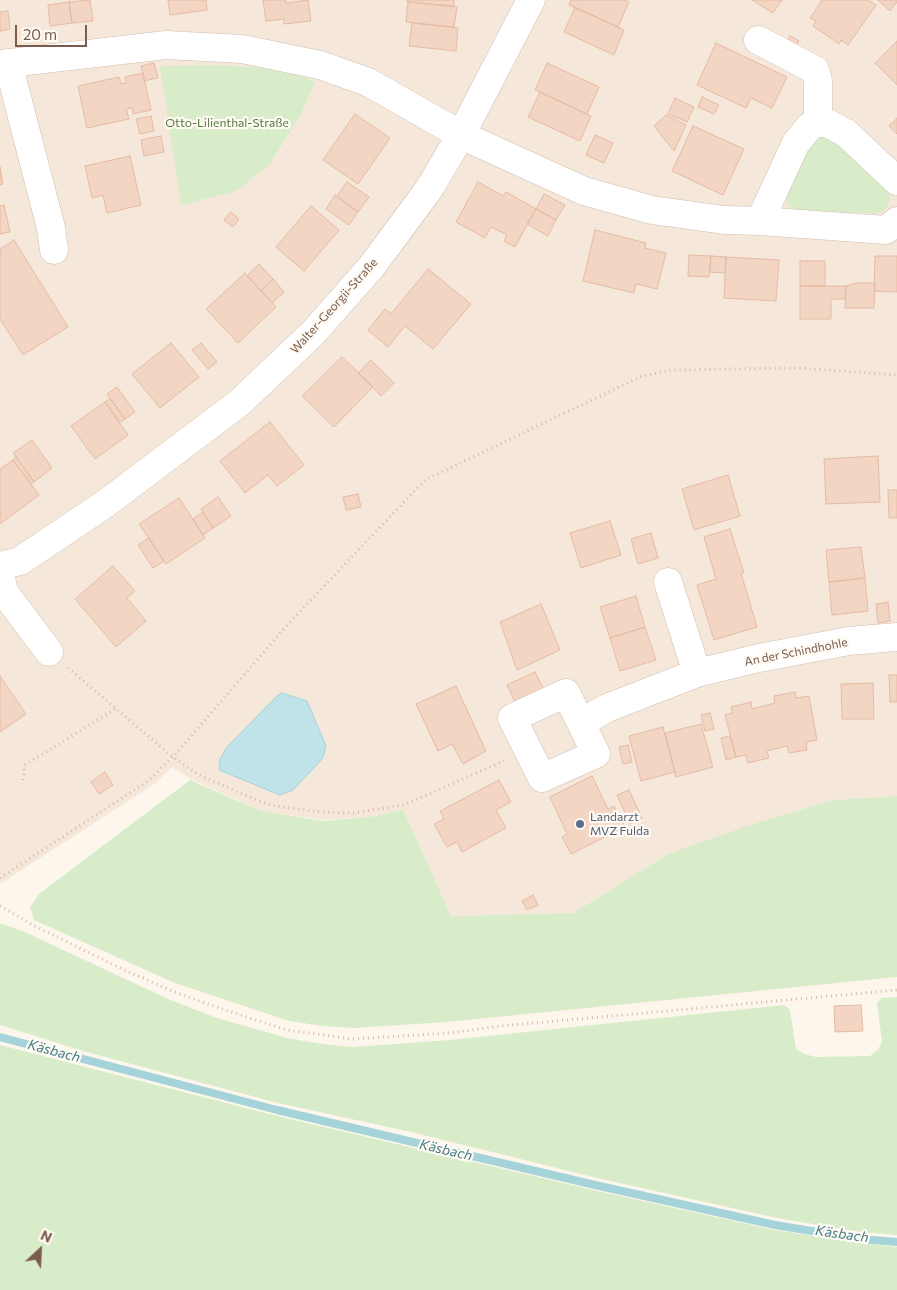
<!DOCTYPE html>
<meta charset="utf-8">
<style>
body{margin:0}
#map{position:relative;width:897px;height:1290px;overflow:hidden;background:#fdf6ec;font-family:Commissioner,sans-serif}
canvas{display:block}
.north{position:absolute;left:15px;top:1225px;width:50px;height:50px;-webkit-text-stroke:4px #fffaf3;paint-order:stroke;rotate:25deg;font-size:14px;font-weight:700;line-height:20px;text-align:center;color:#7a5c4d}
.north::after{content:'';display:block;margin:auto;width:18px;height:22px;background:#7a5c4d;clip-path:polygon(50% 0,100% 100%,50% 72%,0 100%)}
.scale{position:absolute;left:15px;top:25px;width:72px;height:22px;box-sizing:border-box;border:2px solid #7a5c4d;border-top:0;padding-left:6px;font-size:15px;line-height:18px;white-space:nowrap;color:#7a5c4d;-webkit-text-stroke:4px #fffaf3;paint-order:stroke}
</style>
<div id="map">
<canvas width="897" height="1290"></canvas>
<div class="north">N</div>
<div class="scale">20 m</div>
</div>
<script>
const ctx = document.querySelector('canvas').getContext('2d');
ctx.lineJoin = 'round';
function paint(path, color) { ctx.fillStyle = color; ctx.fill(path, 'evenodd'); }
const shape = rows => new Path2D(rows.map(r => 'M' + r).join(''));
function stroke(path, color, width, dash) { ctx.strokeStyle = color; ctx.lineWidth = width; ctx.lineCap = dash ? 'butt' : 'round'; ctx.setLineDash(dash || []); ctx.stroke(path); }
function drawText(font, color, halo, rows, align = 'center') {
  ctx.font = font + ' Commissioner,sans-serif'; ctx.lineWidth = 4.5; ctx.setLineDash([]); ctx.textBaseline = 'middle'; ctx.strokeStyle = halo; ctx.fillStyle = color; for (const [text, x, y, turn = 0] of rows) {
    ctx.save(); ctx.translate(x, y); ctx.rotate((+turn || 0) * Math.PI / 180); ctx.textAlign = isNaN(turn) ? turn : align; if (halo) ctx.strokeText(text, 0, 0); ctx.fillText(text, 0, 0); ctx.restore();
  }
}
paint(shape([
 [0,0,897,0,897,796,833,800,668,854,573,913,451,916,403,809,376,816,323,820,261,811,191,779,172,767,156,783,0,884]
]), '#f5e8da');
paint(shape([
 [217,65,263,68,305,77,315,82,300,116,269,165,236,191,181,205,160,66],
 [830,133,886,180,890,200,886,209,879,213,800,212,789,206,784,196,807,138],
 [190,780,261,811,323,821,376,816,403,809,451,916,573,913,668,854,744,827,833,800,897,796,897,977,447,1022,353,1028,323,1026,289,1021,175,983,34,920,30,907,39,894],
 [0,923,27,933,168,999,217,1018,287,1038,322,1044,353,1047,450,1040,784,1005,790,1010,796,1049,804,1054,816,1057,870,1056,878,1050,882,1041,877,1004,881,998,897,997,897,1235,861,1232,777,1218,597,1178,411,1132,278,1103,83,1051,0,1025],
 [0,1045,277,1116,593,1190,775,1230,859,1243,897,1247,897,1290,0,1290]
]), '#d8ecc9');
const water = shape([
 [282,693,307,701,326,746,323,758,293,790,280,795,219,770,220,759,227,747,277,696,282,693]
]);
paint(water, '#bfe3e8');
stroke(water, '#a5d3da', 1);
stroke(shape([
 [0,1037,277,1110,595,1185,775,1225,860,1239,897,1242]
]), '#a5d3da', 8);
const building = shape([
 [90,0,93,21,72,23,69,2,90,0],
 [168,0,206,0,207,10,170,15,168,0],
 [263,0,286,0,286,3,308,0,311,21,284,24,284,19,266,21,263,0],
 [406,0,454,0,454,6,408,2,406,0],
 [571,0,625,0,629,2,618,27,569,5,571,0],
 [752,0,782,0,773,13,752,0],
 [822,0,868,0,876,5,848,45,841,40,839,44,813,26,816,21,810,18,822,0],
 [878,0,897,0,897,2,890,11,878,0],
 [69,2,72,23,50,26,48,5,69,2],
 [408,2,457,7,454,27,406,22,408,2],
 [575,7,624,30,614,55,564,32,575,7],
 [8,11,10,29,0,31,0,12,8,11],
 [412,23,458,28,456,51,409,46,412,23],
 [790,36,799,41,793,51,784,46,790,36],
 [897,41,897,85,875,63,897,41],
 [716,43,787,77,772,108,751,98,746,108,697,85,716,43],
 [154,63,158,78,144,81,141,66,154,63],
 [547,63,599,87,587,114,535,90,547,63],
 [143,73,151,110,133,114,132,108,126,109,129,119,87,128,78,86,119,77,121,84,126,83,125,77,143,73],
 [540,92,591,116,580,141,528,117,540,92],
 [702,97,719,105,714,114,698,107,702,97],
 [675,98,694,107,687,122,668,114,675,98],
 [355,114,390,138,358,184,323,160,355,114],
 [666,115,686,125,674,151,654,126,666,115],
 [151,116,154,131,140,134,136,119,151,116],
 [897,118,897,134,889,126,897,118],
 [693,126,744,149,723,195,672,171,693,126],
 [595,135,613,143,604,163,586,155,595,135],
 [161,136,164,152,144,156,141,140,161,136],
 [130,156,141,205,107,213,103,195,92,198,85,166,130,156],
 [0,167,3,184,0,185,0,167],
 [347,182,369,197,358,212,337,196,347,182],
 [478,182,503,196,506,192,536,209,515,247,504,241,507,235,491,227,485,238,456,222,478,182],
 [544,194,565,205,556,220,536,209,544,194],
 [335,195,358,212,349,225,326,209,335,195],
 [4,205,10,232,0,234,0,206,4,205],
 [311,206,339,230,304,271,276,247,311,206],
 [536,209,556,220,548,236,527,224,536,209],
 [231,212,239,219,233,227,224,220,231,212],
 [595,230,646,243,645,248,666,253,657,289,636,284,634,293,583,281,595,230],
 [14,240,68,327,23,355,0,319,0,249,14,240],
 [689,255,711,256,709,277,688,276,689,255],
 [711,256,726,257,725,273,710,272,711,256],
 [875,256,897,256,897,292,874,291,875,256],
 [726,257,779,260,776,301,724,298,726,257],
 [800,261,825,261,825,286,800,286,800,261],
 [259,264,273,279,261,291,247,276,259,264],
 [428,269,471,304,433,349,405,326,388,347,368,330,385,309,391,314,428,269],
 [245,273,276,307,238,343,206,309,245,273],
 [273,279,284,292,272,303,261,291,273,279],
 [857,283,875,283,874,308,845,308,846,286,857,283],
 [800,286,846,286,845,299,831,299,831,319,800,319,800,286],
 [171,343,199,377,160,408,132,374,171,343],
 [201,343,217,362,208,369,192,350,201,343],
 [342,357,373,387,334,427,302,396,342,357],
 [371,360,394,383,381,396,358,373,371,360],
 [117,387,135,412,125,419,107,394,117,387],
 [110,399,125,419,120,422,105,402,110,399],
 [105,402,128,435,95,459,71,426,105,402],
 [270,422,304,465,277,486,268,475,245,493,220,461,270,422],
 [32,440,52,468,34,482,13,453,32,440],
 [878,456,880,502,826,504,824,459,878,456],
 [16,457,34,482,31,484,13,460,16,457],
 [13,460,39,495,0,524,0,469,13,460],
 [728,475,740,516,694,530,682,489,728,475],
 [888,490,897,490,897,518,889,518,888,490],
 [358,494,361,507,346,510,343,497,358,494],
 [218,497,231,516,213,528,201,509,218,497],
 [179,498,205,538,166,564,139,524,179,498],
 [203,512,213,528,203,535,193,519,203,512],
 [610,521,621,555,581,568,570,533,610,521],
 [730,529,744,573,741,573,757,627,714,640,697,585,716,579,704,537,730,529],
 [651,533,658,558,638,564,631,539,651,533],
 [149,538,164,561,153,568,138,545,149,538],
 [861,547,865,578,829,582,826,550,861,547],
 [113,566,135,591,127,598,146,621,116,647,75,599,113,566],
 [865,578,868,611,832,615,829,582,865,578],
 [636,596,645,627,610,638,600,607,636,596],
 [888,602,890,621,878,623,876,604,888,602],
 [541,604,560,650,517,670,500,622,541,604],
 [645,627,656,660,620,671,610,638,645,627],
 [535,672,544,690,516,704,507,685,535,672],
 [889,675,897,675,897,702,890,702,889,675],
 [0,676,26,714,0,732,0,676],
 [873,683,874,719,842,719,841,684,873,683],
 [456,686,486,751,463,764,452,744,438,751,416,704,456,686],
 [795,692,796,698,809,696,817,740,806,742,807,750,789,753,787,746,767,751,769,758,748,763,746,755,736,757,725,715,732,713,731,707,751,702,752,709,775,703,774,696,795,692],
 [710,713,714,729,705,731,701,715,710,713],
 [701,724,713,767,676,777,665,733,701,724],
 [663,727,675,772,641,781,629,736,663,727],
 [730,736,736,757,726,760,721,738,730,736],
 [628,745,632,762,623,764,619,747,628,745],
 [105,772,113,785,99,794,91,782,105,772],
 [592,776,608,809,614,806,625,827,571,854,562,837,567,834,550,797,592,776],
 [499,780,511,802,496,810,506,828,462,852,457,842,447,847,434,824,444,819,440,811,499,780],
 [629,790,642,818,630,824,617,795,629,790],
 [533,895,538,905,527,910,522,901,533,895],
 [861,1005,863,1031,835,1032,834,1006,861,1005]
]);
paint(building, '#f3d5c3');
stroke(building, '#e6bba3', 1);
const minor = shape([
 [758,40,815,70,818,81,818,123],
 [8,63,51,228,54,250],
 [0,64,166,45,242,49,320,65,368,82,461,135,584,191,652,210,724,220,760,221,886,230,897,221],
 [760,221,796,143,810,126,818,123,827,123,846,133,897,181],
 [0,566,20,561,105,504,239,403,313,333,372,266,429,189,461,135,531,0],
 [0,575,4,592,49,652],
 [668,582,697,673],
 [581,723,596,754,542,778,512,718,566,693,581,723,607,708,697,673,759,658,849,641,897,637]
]);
stroke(minor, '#d1beb0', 29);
stroke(shape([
 [68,668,173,757,199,775,261,802,276,806,321,812,354,813,404,805,504,761],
 [23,780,25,765,115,709],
 [0,878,148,781,173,757,290,622,425,480,642,376,672,370,798,368,897,375],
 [0,906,33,925,116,966,172,991,222,1009,287,1030,352,1039,449,1033,501,1026,897,990]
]), '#d9b8a5', 3, [1, 4]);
stroke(minor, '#fff', 28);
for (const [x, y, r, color] of [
 [580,824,5,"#5c6f8a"]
]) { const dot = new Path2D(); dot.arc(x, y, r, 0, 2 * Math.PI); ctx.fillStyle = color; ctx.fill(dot); stroke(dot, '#fffaf3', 2); }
drawText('12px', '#537a41', '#fffaf3', [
 ["Otto-Lilienthal-Straße",227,123]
]);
drawText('12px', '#7a5c4d', '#fffaf3', [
 ["Walter-Georgii-Straße",334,306,-48],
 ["An der Schindhohle",796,652,-11]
]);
drawText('12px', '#4e5e75', '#fffaf3', [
 ["Landarzt",590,817],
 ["MVZ Fulda",590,831]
], 'left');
drawText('italic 14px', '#437c86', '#fffaf3', [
 ["Käsbach",54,1051,15],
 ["Käsbach",446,1150,13],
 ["Käsbach",842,1234,8]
]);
</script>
